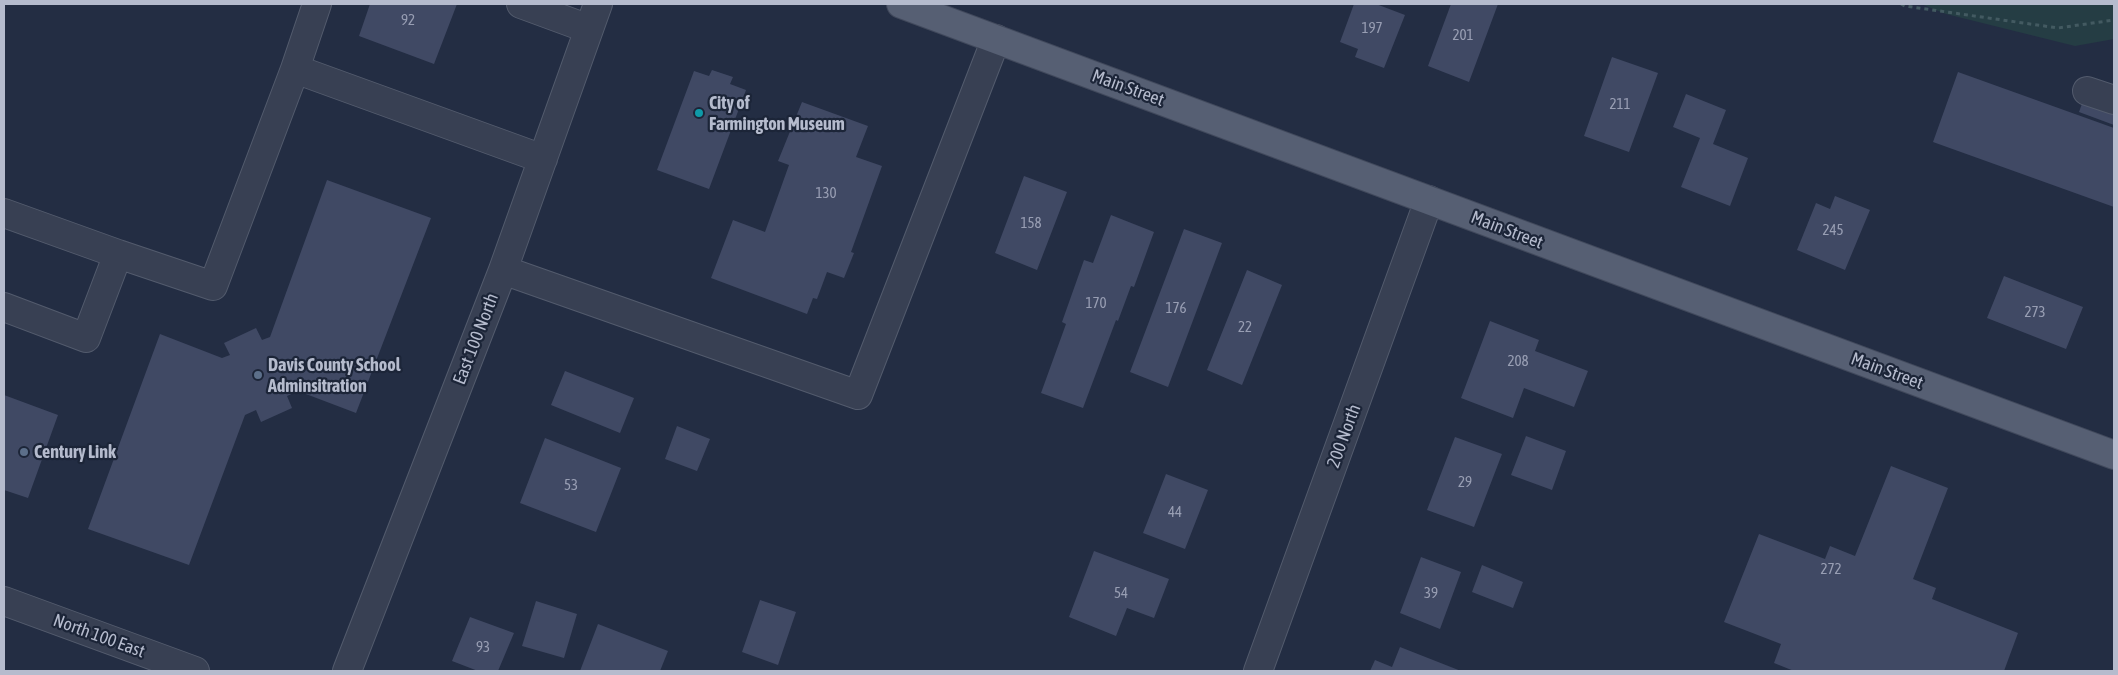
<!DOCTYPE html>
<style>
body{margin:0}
#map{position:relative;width:2118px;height:675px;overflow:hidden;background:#232d43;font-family:"Asap Condensed",sans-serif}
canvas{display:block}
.frame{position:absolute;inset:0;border:5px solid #b5bbcd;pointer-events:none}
</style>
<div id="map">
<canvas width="2118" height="675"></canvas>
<div class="frame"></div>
</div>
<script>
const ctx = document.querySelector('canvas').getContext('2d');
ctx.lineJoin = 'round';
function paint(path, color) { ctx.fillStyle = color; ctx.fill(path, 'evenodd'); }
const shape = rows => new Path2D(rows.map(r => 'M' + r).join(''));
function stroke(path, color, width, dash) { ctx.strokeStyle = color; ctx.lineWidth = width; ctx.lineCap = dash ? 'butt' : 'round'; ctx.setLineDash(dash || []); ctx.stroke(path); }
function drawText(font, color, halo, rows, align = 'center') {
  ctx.font = font + ' "Asap Condensed",sans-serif'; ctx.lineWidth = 4.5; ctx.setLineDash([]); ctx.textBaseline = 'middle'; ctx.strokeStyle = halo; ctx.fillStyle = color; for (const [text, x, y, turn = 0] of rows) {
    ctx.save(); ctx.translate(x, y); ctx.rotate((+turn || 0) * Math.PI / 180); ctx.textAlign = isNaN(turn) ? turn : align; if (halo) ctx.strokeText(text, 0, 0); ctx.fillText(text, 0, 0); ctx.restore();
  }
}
paint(shape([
 [1921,4,2114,4,2114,39,2075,46,1946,14]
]), '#253d44');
paint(shape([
 [370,4,457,4,434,64,359,36],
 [1354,4,1376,4,1405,15,1384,68,1355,57,1358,49,1340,42],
 [1451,4,1498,4,1469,82,1428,66],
 [1612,57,1658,73,1629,152,1584,136],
 [712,70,733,77,730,84,746,90,709,189,657,170,694,71,709,76],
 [1958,72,2114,128,2114,207,1933,142],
 [1686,94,1726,110,1713,144,1748,158,1730,206,1681,187,1700,138,1673,127],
 [2084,98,2114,109,2114,125,2079,112],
 [802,102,868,126,856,157,882,166,851,252,854,253,844,278,827,272,817,299,813,298,807,314,711,278,733,220,765,232,789,165,778,161],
 [1024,176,1067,192,1037,270,995,253],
 [327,180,431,218,356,413,298,391,287,396,292,408,261,422,256,410,245,415,189,565,88,529,160,334,222,358,230,355,224,343,256,328,262,340,270,337],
 [1835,196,1870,210,1845,270,1797,250,1816,203,1830,209],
 [1111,215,1154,232,1134,287,1131,286,1118,321,1116,320,1083,408,1041,393,1066,324,1062,322,1084,260,1093,263],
 [1184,229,1222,243,1168,387,1130,372],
 [1247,270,1282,285,1242,385,1207,370],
 [2004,276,2083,307,2066,349,1987,318],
 [1490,321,1539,340,1535,351,1588,371,1574,407,1524,388,1513,418,1461,398],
 [565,371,634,398,620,433,551,405],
 [4,395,58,415,28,498,4,490],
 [677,426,710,439,697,471,665,459],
 [1526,436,1566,451,1552,490,1511,475],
 [1455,437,1502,454,1474,527,1427,510],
 [545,438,621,468,596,532,520,503],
 [1891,466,1948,488,1913,579,1936,588,1932,599,2018,633,2004,671,1794,671,1774,663,1781,644,1724,622,1759,534,1825,559,1830,546,1855,556],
 [1166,474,1208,490,1185,549,1143,533],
 [1094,551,1169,579,1154,618,1127,608,1116,636,1069,617],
 [1421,557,1461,572,1440,629,1400,613],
 [1482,565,1523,582,1513,608,1472,592],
 [760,600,796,612,778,665,742,652],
 [536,601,577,614,564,658,522,646],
 [470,617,514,633,498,671,478,671,452,661],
 [598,624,668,651,660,671,580,671],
 [1400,647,1461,671,1370,671,1375,660,1392,667]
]), '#404964');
const minor = shape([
 [521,4,589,29],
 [295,69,543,159],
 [2087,91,2114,100],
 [4,213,118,254,86,338,4,307],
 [118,254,213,286,295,69,317,4],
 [503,270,858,395,996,39],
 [4,601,195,671],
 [347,671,503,270,598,4],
 [1258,671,1429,200]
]);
const major = shape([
 [901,4,2114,455]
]);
stroke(minor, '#535b6d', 30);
stroke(major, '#41495c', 30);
stroke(shape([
 [1901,4,1905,6,2058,28,2114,20]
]), '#435a61', 3, [4, 4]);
stroke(minor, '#384053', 28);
stroke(major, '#565f73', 28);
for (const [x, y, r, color] of [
 [699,113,5,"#0f9aa8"],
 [258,375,5,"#5c6f8a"],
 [24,452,5,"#5c6f8a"]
]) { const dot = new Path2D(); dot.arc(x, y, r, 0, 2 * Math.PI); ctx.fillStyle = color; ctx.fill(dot); stroke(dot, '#1c2538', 2); }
drawText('15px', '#989eb3', null, [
 ["92",408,20],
 ["197",1372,28],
 ["201",1463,35],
 ["211",1620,104],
 ["130",826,193],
 ["158",1031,223],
 ["245",1833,230],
 ["170",1096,303],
 ["176",1176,308],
 ["273",2035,312],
 ["22",1245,327],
 ["208",1518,361],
 ["29",1465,482],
 ["53",571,485],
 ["44",1175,512],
 ["272",1831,569],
 ["54",1121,593],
 ["39",1431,593],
 ["93",483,647]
]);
drawText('18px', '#b5bbcd', '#1c2538', [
 ["Main Street",1128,88,20],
 ["Main Street",1507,230,21],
 ["East 100 North",476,339,-69],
 ["Main Street",1887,371,20],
 ["200 North",1344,436,-70],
 ["North 100 East",99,636,20]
]);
drawText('bold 18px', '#b5bbcd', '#1c2538', [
 ["City of",709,103],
 ["Farmington Museum",709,124],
 ["Davis County School",268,365],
 ["Adminsitration",268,386],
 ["Century Link",34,452]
], 'left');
</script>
